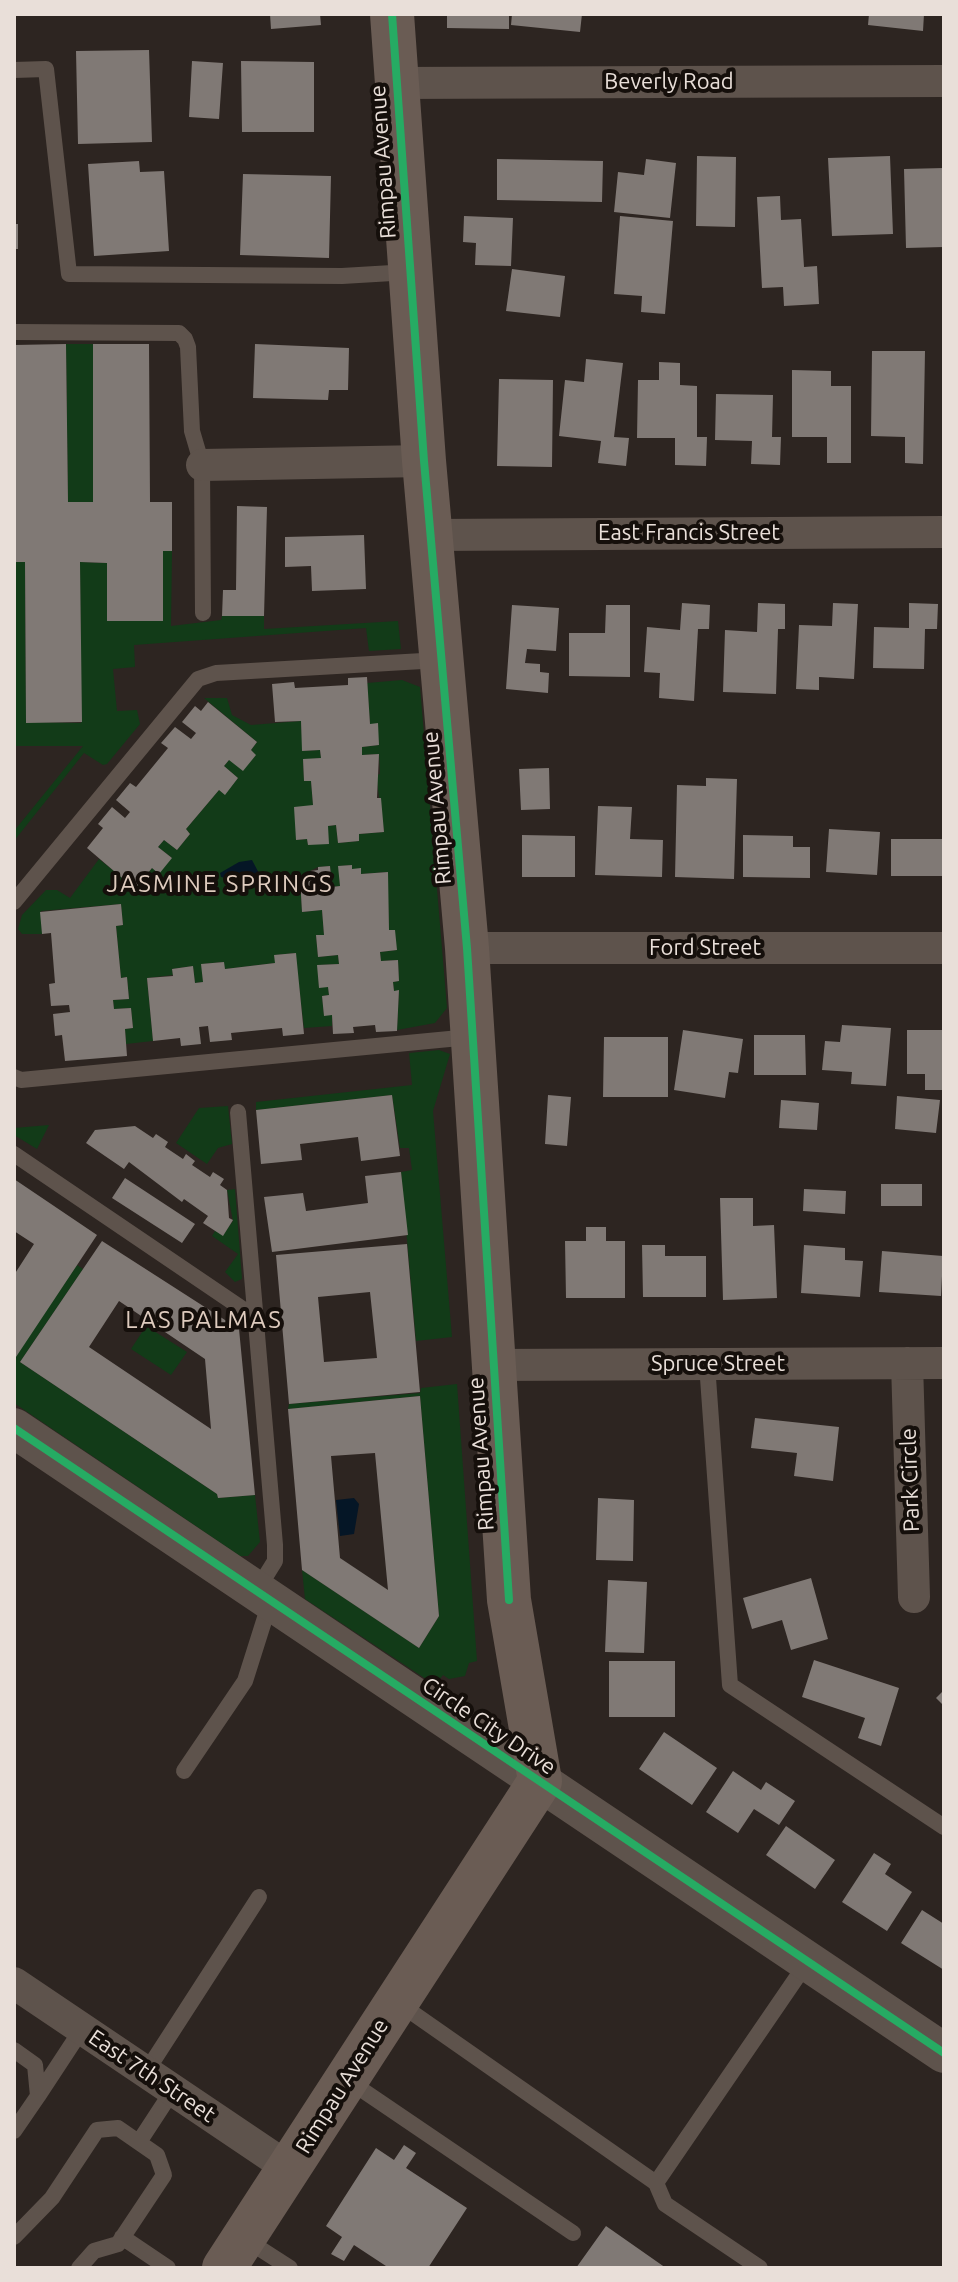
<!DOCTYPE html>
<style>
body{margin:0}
#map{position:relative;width:958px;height:2282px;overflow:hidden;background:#2d2521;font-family:Ubuntu,sans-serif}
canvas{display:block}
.frame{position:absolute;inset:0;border:16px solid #e9dfd9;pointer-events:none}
</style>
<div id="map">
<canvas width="958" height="2282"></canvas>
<div class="frame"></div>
</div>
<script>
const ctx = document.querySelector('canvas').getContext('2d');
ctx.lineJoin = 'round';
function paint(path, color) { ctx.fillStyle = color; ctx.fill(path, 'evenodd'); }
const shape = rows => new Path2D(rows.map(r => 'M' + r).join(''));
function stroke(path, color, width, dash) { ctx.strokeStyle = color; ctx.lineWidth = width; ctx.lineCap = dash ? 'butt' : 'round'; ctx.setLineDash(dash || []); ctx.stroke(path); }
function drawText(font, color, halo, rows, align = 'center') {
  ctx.font = font + ' Ubuntu,sans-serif'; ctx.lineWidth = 8; ctx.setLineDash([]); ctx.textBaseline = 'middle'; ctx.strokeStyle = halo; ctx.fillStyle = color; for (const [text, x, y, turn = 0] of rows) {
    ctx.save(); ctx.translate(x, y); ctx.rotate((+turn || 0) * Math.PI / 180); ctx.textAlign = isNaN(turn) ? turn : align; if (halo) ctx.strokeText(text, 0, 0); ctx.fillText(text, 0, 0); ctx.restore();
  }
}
paint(shape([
 [66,344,93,344,93,502,68,502],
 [163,551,172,551,171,626,221,620,222,616,264,616,264,629,398,621,401,649,369,651,366,628,134,645,135,667,113,669,117,711,137,710,140,724,107,764,103,765,84,753,14,841,14,831,83,746,14,746,14,562,25,562,26,722,81,723,80,562,107,563,107,620,163,620],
 [402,680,420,687,447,1008,435,1023,397,1030,399,991,394,991,393,982,399,981,398,960,381,961,380,952,397,950,389,930,387,872,361,874,360,869,352,869,352,865,339,866,340,886,332,887,330,866,318,867,310,871,310,877,300,878,302,912,322,910,324,935,316,936,318,957,338,955,339,964,318,965,319,987,328,987,329,995,322,996,324,1015,332,1015,332,1026,304,1028,295,953,275,955,275,963,225,969,223,962,202,964,203,982,195,983,193,966,172,969,173,975,147,978,153,1041,126,1044,125,1029,133,1028,131,1008,114,1009,113,1000,129,999,127,977,121,978,116,926,123,925,121,904,41,911,42,934,22,934,18,929,22,915,46,890,57,890,70,898,99,859,135,888,152,868,159,873,171,857,158,847,164,840,177,850,190,834,186,829,219,790,225,794,238,778,224,766,229,760,255,755,251,750,257,742,204,698,227,698,232,715,251,725,301,721,303,751,320,750,321,758,303,760,304,781,311,781,313,805,297,840,307,839,308,845,328,826,336,825,338,843,359,841,359,834,384,832,376,775,380,774,379,754,362,755,362,747,379,745,370,724,367,683],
 [439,1050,450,1054,433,1111,452,1337,416,1341,401,1172,412,1170,409,1148,400,1148,392,1095,256,1110,256,1102,412,1085,409,1053],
 [228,1106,232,1144,218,1148,207,1164,176,1143,199,1108],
 [49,1125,37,1149,14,1135,14,1128],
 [235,1189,242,1279,235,1282,225,1272,238,1254,212,1236,215,1231,223,1235,233,1221,227,1190],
 [77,1265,83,1269,20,1362,217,1494,218,1498,255,1495,260,1542,248,1556,240,1556,14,1403,14,1358],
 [146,1326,187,1352,171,1375,131,1349],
 [457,1384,477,1661,469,1663,465,1676,449,1679,443,1675,435,1685,305,1599,302,1570,419,1648,439,1616,420,1396,288,1409,289,1404,420,1393,421,1388]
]), '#123b18');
paint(shape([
 [252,860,261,877,256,885,221,877,220,873,239,862],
 [354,1498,359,1504,354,1534,340,1536,336,1500]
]), '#051626');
paint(shape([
 [270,14,320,14,321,25,271,29],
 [447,14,509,14,509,29,447,28],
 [512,14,582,14,580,32,511,25],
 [869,14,924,14,923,31,868,25],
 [149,50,152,142,78,144,76,51],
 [192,61,223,63,219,119,189,117],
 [241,61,314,62,314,132,242,132],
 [697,156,736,157,735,227,696,226],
 [890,156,893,234,832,236,828,158],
 [497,159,603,161,602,202,497,200],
 [646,159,676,163,670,218,614,212,618,172,644,175],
 [139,161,140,172,164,171,169,251,94,256,88,164],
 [944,168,944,247,906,248,904,169],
 [243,174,331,176,329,258,240,255],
 [780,196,781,220,801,219,804,267,817,266,819,304,784,306,783,287,762,288,757,197],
 [464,216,513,218,511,266,475,265,476,243,463,242],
 [620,216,673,221,665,314,641,312,642,296,614,294],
 [14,224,18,224,18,249,14,249],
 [512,269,565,276,560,317,506,311],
 [66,344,68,502,93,502,93,344,149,344,150,502,172,502,172,551,163,551,163,621,107,621,107,563,80,562,82,722,26,723,25,562,14,562,14,345],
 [255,344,349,348,348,390,329,390,328,400,253,398],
 [872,351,925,351,923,464,905,463,905,437,871,436],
 [586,359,623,363,614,437,629,438,626,466,598,463,601,441,559,436,565,380,584,382],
 [659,362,680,363,680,385,697,386,697,437,707,437,706,466,675,465,675,438,637,438,638,380,659,380],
 [792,370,831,371,831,386,851,386,851,463,827,463,827,437,792,437],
 [499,379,553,380,552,467,497,466],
 [716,394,773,395,772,437,781,437,780,465,751,464,752,441,715,440],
 [237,506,267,507,264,616,222,616,223,590,236,590],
 [364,535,366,589,312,591,311,566,285,567,285,537],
 [682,603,710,605,709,629,698,629,694,701,659,698,660,673,644,672,647,627,680,630],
 [758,603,785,604,785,629,778,629,776,694,723,692,725,630,757,632],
 [833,603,858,604,854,679,819,677,819,690,796,689,799,625,832,626],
 [909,603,938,604,937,629,925,629,924,669,873,668,874,627,909,628],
 [512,605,559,608,556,651,527,649,525,663,540,664,540,672,549,673,548,693,506,689],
 [606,605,630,605,630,677,569,676,569,633,605,633],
 [367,677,370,724,378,723,379,745,362,747,362,755,379,754,377,798,381,798,384,832,359,834,359,841,338,843,336,825,328,826,329,844,308,845,307,839,296,840,294,807,313,805,311,781,304,781,303,759,321,758,320,750,302,751,301,721,275,722,272,684,294,682,295,688,348,685,348,678],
 [208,702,257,742,251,750,256,755,243,771,229,760,224,766,238,778,225,795,219,790,186,829,190,834,177,850,164,840,158,847,172,858,159,874,152,868,135,889,87,848,103,828,98,824,112,807,125,818,130,812,116,800,130,783,136,787,168,748,161,743,175,727,191,739,196,733,182,722,195,706,201,711],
 [549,768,550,809,521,810,519,769],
 [706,778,737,779,734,879,675,877,677,785,706,786],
 [598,806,632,807,630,839,663,840,662,877,595,875],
 [829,829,880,832,877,875,826,872],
 [522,835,575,836,575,877,522,877],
 [743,835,793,836,793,847,810,847,810,878,743,877],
 [891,839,944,839,944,876,891,876],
 [352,865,352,869,361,868,361,874,388,872,389,930,395,930,397,950,380,952,381,961,398,960,399,981,393,982,394,991,399,990,397,1031,376,1032,375,1025,353,1027,354,1033,333,1034,332,1015,324,1016,322,996,329,995,328,987,319,988,317,965,339,964,338,955,318,957,316,935,324,935,322,910,302,912,300,878,310,877,310,871,318,870,318,867,330,866,332,887,340,886,338,866],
 [121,904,123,925,116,926,121,978,127,977,129,999,113,1000,114,1009,131,1008,133,1028,125,1029,127,1056,65,1061,62,1035,55,1036,53,1014,70,1012,69,1005,51,1006,49,984,55,983,51,933,42,934,40,912],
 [296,953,304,1034,283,1036,282,1028,231,1033,232,1040,210,1042,208,1026,199,1027,201,1044,181,1046,180,1038,153,1041,147,978,173,976,172,969,193,966,195,983,203,982,201,964,224,962,225,969,275,963,274,955],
 [842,1025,891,1028,886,1086,851,1084,852,1072,822,1070,825,1041,840,1042],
 [683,1030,743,1039,738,1073,729,1072,725,1098,674,1090],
 [907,1030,944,1030,944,1090,925,1090,925,1074,907,1074],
 [754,1035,805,1035,806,1075,754,1075],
 [604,1037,668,1037,668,1097,603,1097],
 [392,1095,400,1156,361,1161,358,1137,300,1144,302,1160,261,1164,256,1110],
 [548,1095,571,1097,567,1146,545,1144],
 [897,1096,940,1100,936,1133,895,1129],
 [781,1100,819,1103,817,1130,779,1128],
 [135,1126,153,1138,156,1134,168,1142,165,1147,183,1159,186,1154,195,1161,192,1165,210,1177,213,1172,224,1179,220,1185,227,1190,229,1218,233,1220,223,1236,203,1223,208,1216,184,1199,182,1202,129,1162,124,1169,86,1143,95,1130],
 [401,1172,408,1235,272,1252,264,1197,303,1193,306,1211,368,1203,365,1176],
 [125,1178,195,1224,182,1243,112,1198],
 [14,1179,97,1235,14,1360,14,1275,34,1244,14,1231],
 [881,1184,922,1184,922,1206,881,1206],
 [804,1189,846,1191,845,1214,803,1211],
 [720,1198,753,1198,753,1226,774,1225,777,1298,723,1300],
 [586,1227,606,1227,606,1241,625,1241,625,1298,566,1298,565,1241,586,1241],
 [102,1241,239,1329,255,1495,218,1498,217,1494,20,1362],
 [119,1301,205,1359,211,1429,89,1347],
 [407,1244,420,1392,289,1404,276,1255],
 [370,1292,377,1358,324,1362,318,1297],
 [642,1245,665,1245,665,1256,706,1256,706,1297,643,1297],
 [804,1245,845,1248,845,1260,863,1261,860,1297,801,1293],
 [882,1251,943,1256,941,1296,879,1292],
 [420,1396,439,1616,419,1648,302,1570,288,1409],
 [375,1453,381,1517,388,1590,340,1558,331,1456],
 [755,1418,839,1427,833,1481,794,1476,797,1453,751,1448],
 [598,1498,634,1500,633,1561,596,1560],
 [811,1578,828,1639,791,1650,782,1620,752,1629,743,1598],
 [608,1580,647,1582,644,1653,605,1652],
 [814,1660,899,1688,881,1746,858,1738,865,1718,802,1697],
 [609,1661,675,1661,675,1717,609,1717],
 [944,1690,944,1706,936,1698],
 [664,1732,717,1768,692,1805,639,1769],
 [733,1771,761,1790,766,1782,795,1801,779,1825,754,1809,738,1833,706,1812],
 [786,1826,835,1860,815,1889,766,1855],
 [874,1853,891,1864,885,1874,912,1892,887,1931,842,1902],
 [922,1910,944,1924,944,1970,901,1943],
 [404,2145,416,2153,406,2168,467,2208,428,2268,389,2268,354,2245,344,2261,331,2254,342,2237,326,2226,376,2148,394,2160],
 [606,2226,666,2268,576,2268]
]), '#807975');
stroke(shape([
 [14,70,46,69,69,274,342,276,409,272],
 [14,332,179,333,185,339,188,347,192,431,202,465,203,613],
 [14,902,198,679,216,673,440,660],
 [14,1077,21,1080,470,1037],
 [238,1112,275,1545,275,1561,257,1590],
 [14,1154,256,1318],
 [707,1364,730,1685,944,1827],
 [184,1771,245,1681,270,1602],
 [397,2002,656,2183,665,2204,760,2268],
 [14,2050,35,2065,38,2096,14,2131],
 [146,2072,259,1897],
 [349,2081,573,2233],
 [38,2096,82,2029],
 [139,2142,173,2090],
 [656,2183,808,1961],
 [14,2237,52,2198,97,2130,118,2128,157,2155,164,2175,118,2244,94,2251,79,2268],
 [122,2237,168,2268],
 [245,2239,290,2268]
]), '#5e534c', 16);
stroke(shape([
 [395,83,944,81],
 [202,465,424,461],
 [433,535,944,532],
 [467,948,944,948],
 [907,1363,914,1597],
 [493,1365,944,1363],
 [14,1983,290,2169]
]), '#5e534c', 32);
stroke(shape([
 [14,1428,944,2053]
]), '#5e534c', 40);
stroke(shape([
 [224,2268,540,1781,509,1600,467,948,424,461,392,14]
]), '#6a5c54', 44);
stroke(shape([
 [392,14,424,461,467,948,509,1600],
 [14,1428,944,2053]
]), '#26ab63', 8);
drawText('22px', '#e9dfd9', '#150f0b', [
 ["Beverly Road",669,82],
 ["Rimpau Avenue",383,162,-94],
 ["East Francis Street",689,533],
 ["Rimpau Avenue",437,808,-95],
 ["Ford Street",705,948],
 ["Spruce Street",718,1364],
 ["Rimpau Avenue",481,1454,-94],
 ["Park Circle",910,1480,-92],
 ["Circle City Drive",489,1726,34],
 ["East 7th Street",152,2076,34],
 ["Rimpau Avenue",342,2086,-58]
]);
ctx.letterSpacing = '2px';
drawText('24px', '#decbbe', '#150f0b', [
 ["JASMINE SPRINGS",220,884],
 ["LAS PALMAS",204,1320]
]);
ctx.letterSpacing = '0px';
</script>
